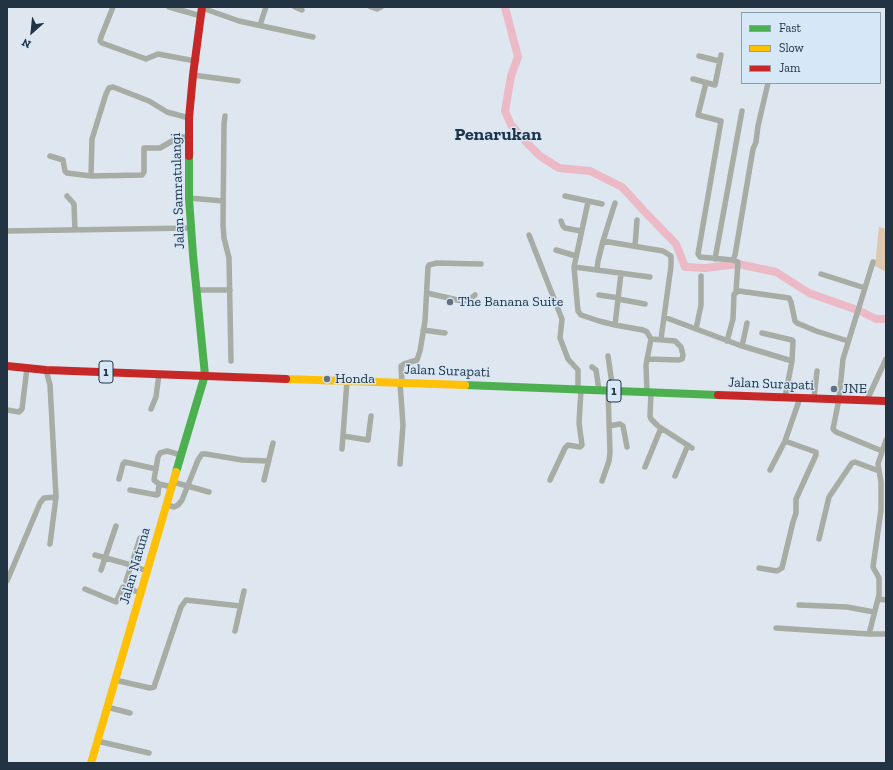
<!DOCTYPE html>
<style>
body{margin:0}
#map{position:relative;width:893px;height:770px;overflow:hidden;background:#dee7f0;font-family:"Zilla Slab",serif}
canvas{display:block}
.frame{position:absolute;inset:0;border:8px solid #234;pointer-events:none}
.legend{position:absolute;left:741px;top:12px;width:140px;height:72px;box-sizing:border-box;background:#d6e7f8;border:1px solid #8e9fb0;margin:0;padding:5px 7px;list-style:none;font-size:12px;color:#234}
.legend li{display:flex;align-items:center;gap:8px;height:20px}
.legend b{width:20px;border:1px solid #8e9fb0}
.north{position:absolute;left:12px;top:12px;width:40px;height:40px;-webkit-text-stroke:3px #d6e7f8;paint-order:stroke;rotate:207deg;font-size:11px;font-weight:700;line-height:16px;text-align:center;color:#234}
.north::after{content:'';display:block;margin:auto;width:14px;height:18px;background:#234;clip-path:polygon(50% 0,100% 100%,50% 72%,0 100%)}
</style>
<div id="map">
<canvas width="893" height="770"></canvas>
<div class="frame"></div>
<ul class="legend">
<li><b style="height:5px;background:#4caf50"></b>Fast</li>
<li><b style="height:5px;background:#ffc107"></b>Slow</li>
<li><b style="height:5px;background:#c62828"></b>Jam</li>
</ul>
<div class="north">N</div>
</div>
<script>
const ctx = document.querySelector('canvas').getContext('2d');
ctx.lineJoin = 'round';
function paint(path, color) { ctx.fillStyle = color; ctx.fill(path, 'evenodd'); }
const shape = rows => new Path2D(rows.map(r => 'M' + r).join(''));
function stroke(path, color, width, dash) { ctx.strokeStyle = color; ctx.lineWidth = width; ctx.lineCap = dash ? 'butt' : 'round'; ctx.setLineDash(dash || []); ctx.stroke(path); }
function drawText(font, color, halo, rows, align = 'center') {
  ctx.font = font + ' "Zilla Slab",serif'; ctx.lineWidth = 3; ctx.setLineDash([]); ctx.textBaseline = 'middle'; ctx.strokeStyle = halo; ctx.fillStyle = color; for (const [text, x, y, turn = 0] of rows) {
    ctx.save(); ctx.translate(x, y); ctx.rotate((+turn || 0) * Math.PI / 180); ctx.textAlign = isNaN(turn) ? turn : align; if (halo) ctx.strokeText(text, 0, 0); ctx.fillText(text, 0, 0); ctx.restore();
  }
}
paint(shape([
 [879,227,886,229,886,272,875,266]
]), '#ddc7af');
stroke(shape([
 [505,7,518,57,511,76,505,111,511,125,530,146,540,156,559,168,590,171,622,187,645,212,676,244,685,267,705,268,738,264,776,272,809,293,860,311,876,319,886,319]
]), '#ebbac6', 8);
stroke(shape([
 [113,7,101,37,100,41,102,43,146,59,158,54,195,61],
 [169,7,201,16],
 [295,7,302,10],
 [371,7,377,9,381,7],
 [202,8,239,21,313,37],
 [260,25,266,7],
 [699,56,719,61],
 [193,75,238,81],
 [693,79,715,85,721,55],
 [706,83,698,115,721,121,698,254,700,257,733,260],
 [225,116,224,124,223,225,224,238,229,258,231,361],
 [50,156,63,160,65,171,67,173,91,176,142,175,144,172,144,148,160,148,179,137,189,137],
 [91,176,92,139,106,94,109,88,113,87,149,101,167,112,189,118],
 [67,196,74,204,75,230],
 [565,196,602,204],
 [189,198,223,201],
 [588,202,574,267,578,311,581,315,599,321,615,325,643,330,647,332,651,339],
 [561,221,563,226,565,228,581,231],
 [7,231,190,228],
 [529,235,562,319,560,338,568,359,578,370,578,389],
 [603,241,663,251,671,256,671,266,661,339],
 [635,246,637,220],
 [556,250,576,256],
 [715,259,742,111],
 [873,262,843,359,839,399,833,429,836,432,882,451],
 [574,267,650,277],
 [597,269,598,261,603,241,615,203],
 [821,274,865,288],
 [196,290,230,290],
 [736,292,738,262,733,260,735,255,753,149,756,142,758,126,768,83],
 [427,293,462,301,469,300,475,295],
 [599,295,619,298],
 [618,299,645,304],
 [664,317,739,345,792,361],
 [615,325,621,273],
 [696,329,701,305,701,276],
 [423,330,445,333],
 [762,333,792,340,793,341,792,361,785,397],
 [727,341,733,319,734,294,739,291,789,298,791,302,795,321,797,323,816,331,848,341],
 [742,346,747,323],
 [608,356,613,391],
 [647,359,679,360,682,359,683,355,681,347,675,341,651,339],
 [592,367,596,370,599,390],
 [46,370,50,385,56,497,50,544],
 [400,383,403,425,400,464],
 [402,383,401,366,404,364,417,360,420,351,425,321,428,267,429,265,437,263,481,264],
 [647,392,646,365,651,339],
 [651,392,650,416,651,419,658,426,692,448],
 [814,398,817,371],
 [867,400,886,359],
 [151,409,156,397,159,374],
 [7,410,19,412,22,409,27,368],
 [609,426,620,424,623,426,627,447],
 [343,436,368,440,371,416],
 [342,449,347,381],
 [645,467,661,428],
 [770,470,785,441,800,398],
 [675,476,688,445],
 [119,479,123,464,125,462,156,469],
 [264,480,273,443],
 [550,480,565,448,568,445,580,447,582,445,579,423,581,390],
 [602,481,609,461,610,452,608,391],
 [173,482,209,492],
 [172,487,159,484,154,480,158,457,160,453,167,451,181,455],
 [130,490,157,495,158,494,159,484],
 [167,505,174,507,178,505,182,500,198,460,202,454,206,454,242,460,268,461],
 [819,539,829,497,852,463,855,462,879,471],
 [95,555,131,565,147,571],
 [759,568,777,571,782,568,793,522,796,513,796,499,816,455,816,452,813,451,785,441],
 [101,570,116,526],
 [7,581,40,503,44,498,56,497],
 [126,581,140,538],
 [85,589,116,602,123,587,141,593],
 [878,599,886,600],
 [799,605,847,607,874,612],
 [776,628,869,634,886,634],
 [235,631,244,591],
 [869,634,879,595,879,578,873,567,881,510,881,482,878,464,886,440],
 [115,680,150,688,154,687,181,607,186,600,240,606],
 [107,707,130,713],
 [97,741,149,753]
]), '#a7aca5', 5.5);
stroke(shape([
 [465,385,718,395],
 [176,472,205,375,193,255,189,198,189,156]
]), '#4caf50', 8);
stroke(shape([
 [286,379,465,385],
 [91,763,176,472]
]), '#ffc107', 8);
stroke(shape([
 [189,156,189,118,193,75,202,7],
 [7,366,46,370,286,379],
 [718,395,886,401]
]), '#c62828', 8);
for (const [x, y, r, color] of [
 [450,302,4,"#647280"],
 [327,379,4,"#647280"],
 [834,389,4,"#647280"]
]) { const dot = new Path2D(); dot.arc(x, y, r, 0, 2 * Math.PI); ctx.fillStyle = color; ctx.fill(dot); stroke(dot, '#d6e7f8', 1.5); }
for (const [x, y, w] of [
 [106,372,14],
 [614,391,14]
]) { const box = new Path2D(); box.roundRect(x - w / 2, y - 11, w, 22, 3); ctx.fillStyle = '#d6e7f8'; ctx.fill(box); stroke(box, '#234', 1); }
drawText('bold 13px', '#234', null, [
 ["1",106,372],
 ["1",614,391]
]);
drawText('14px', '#234', '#d6e7f8', [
 ["Jalan Samratulangi",178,191,-92],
 ["Jalan Surapati",447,371,2],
 ["Jalan Surapati",771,384,2],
 ["Jalan Natuna",135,566,-74]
]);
drawText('14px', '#234', '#d6e7f8', [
 ["The Banana Suite",458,302],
 ["Honda",335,379],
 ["JNE",842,389]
], 'left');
drawText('bold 18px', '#234', '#d6e7f8', [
 ["Penarukan",498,135]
]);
</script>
